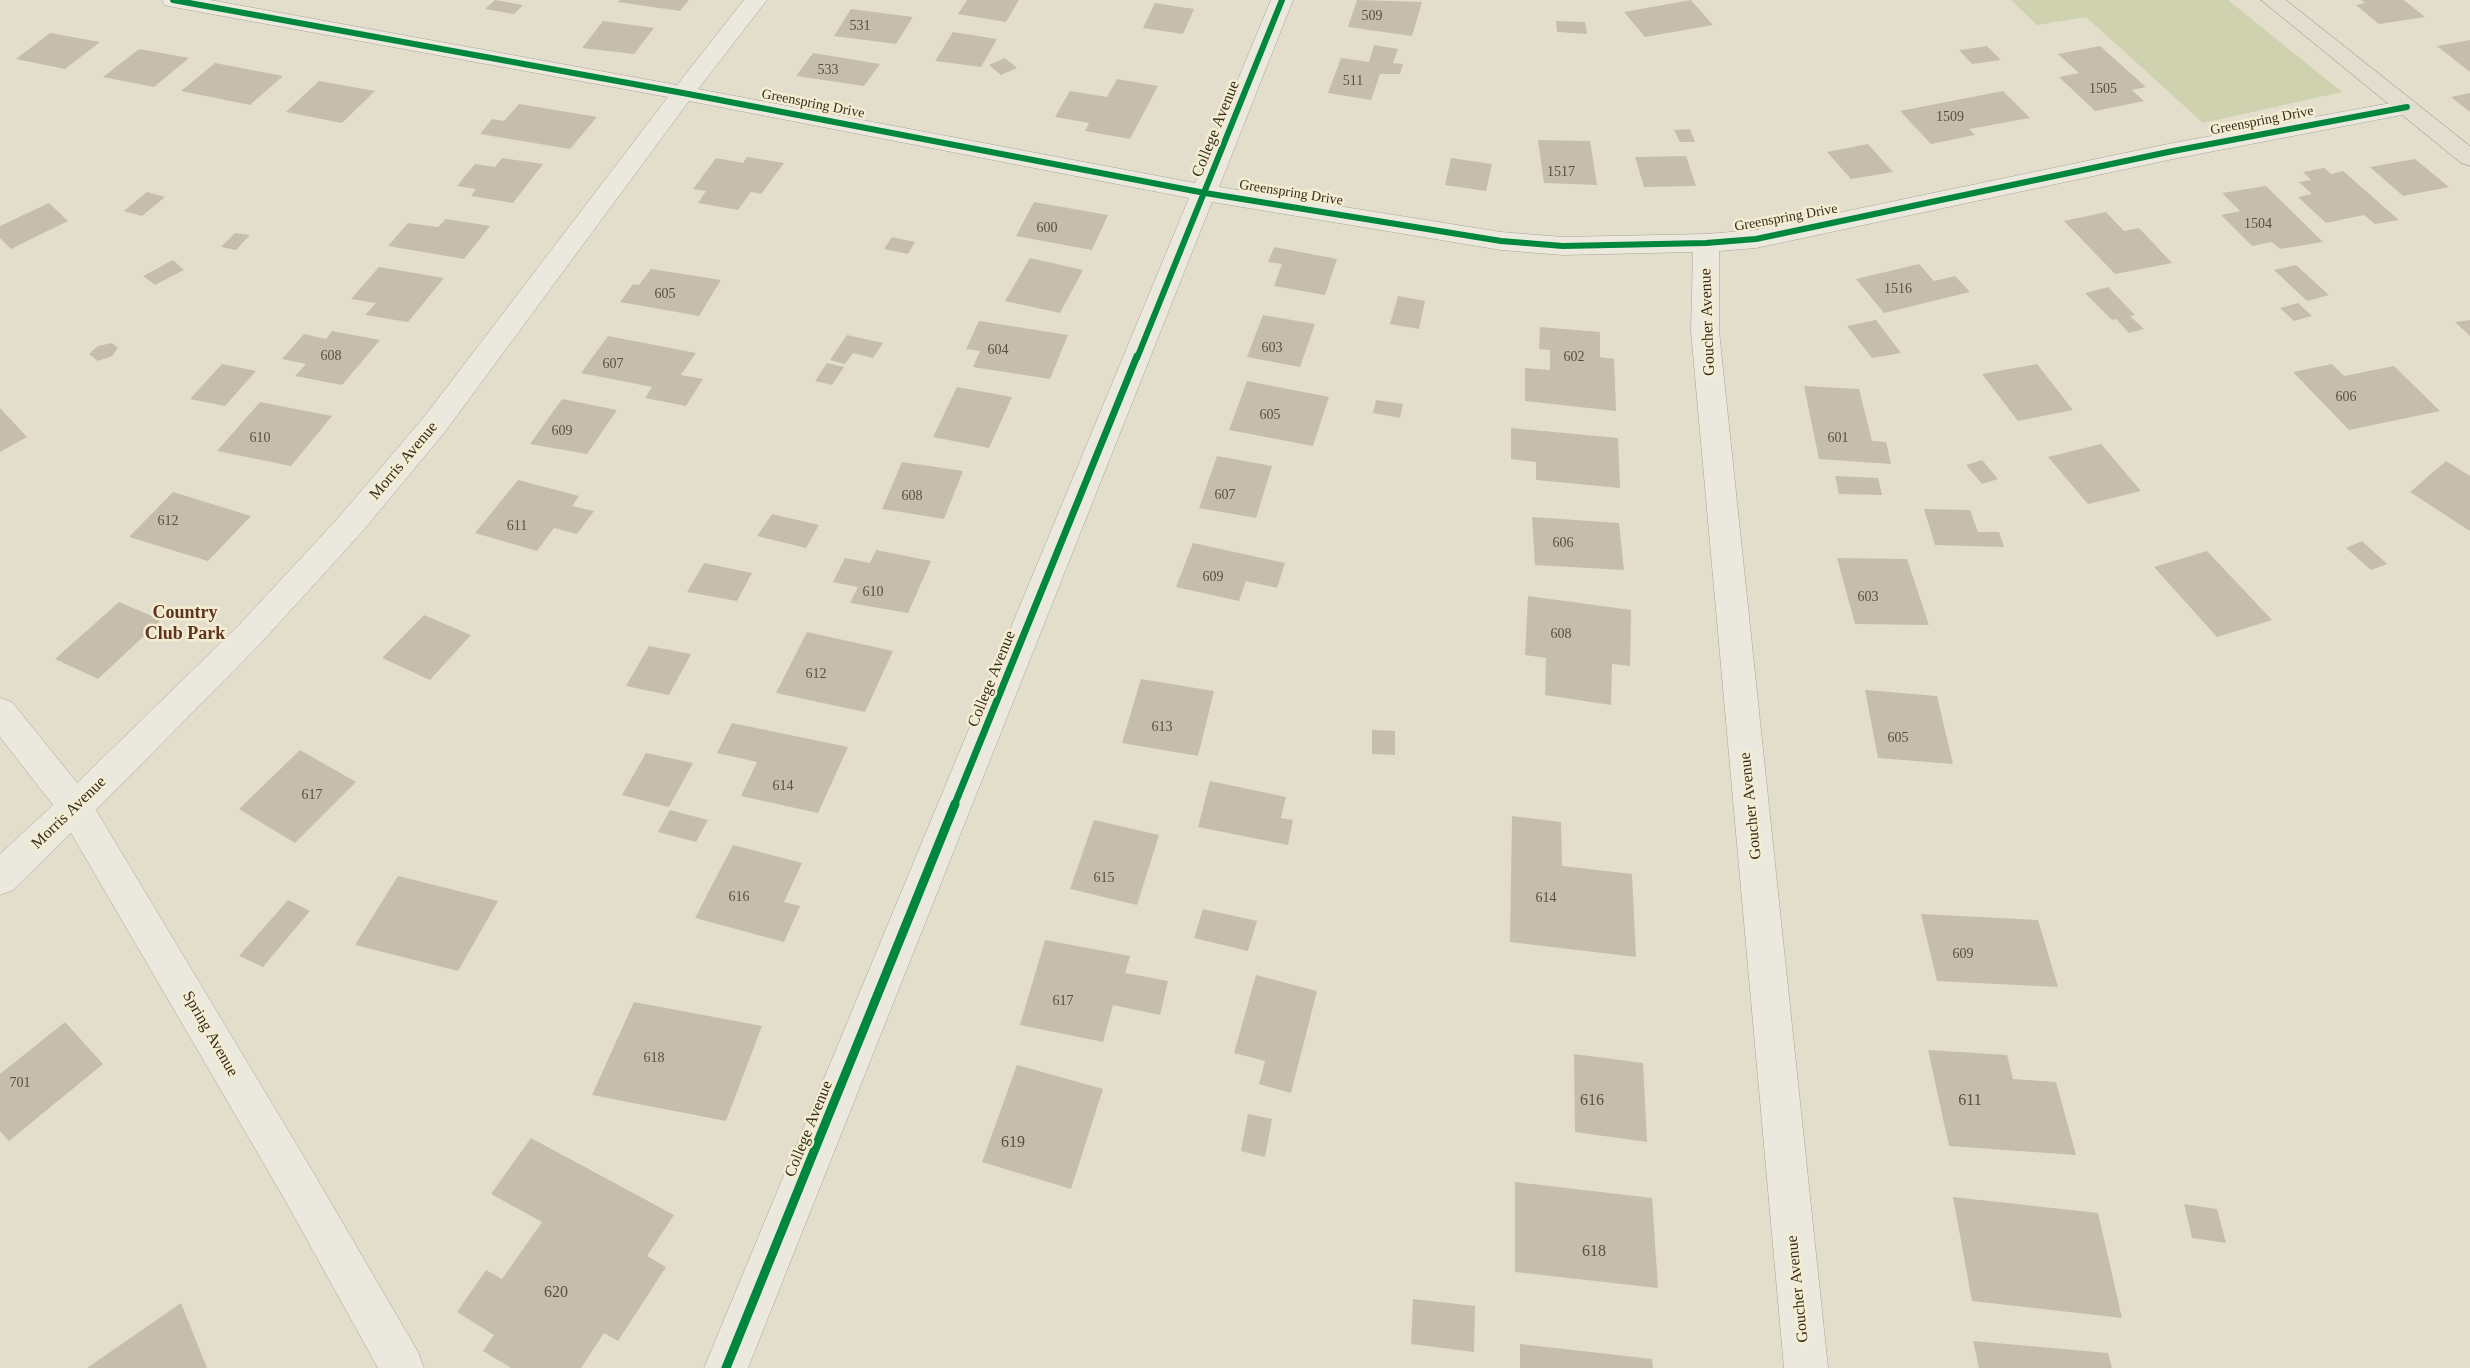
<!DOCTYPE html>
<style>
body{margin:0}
canvas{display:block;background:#e3decc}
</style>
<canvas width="2470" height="1368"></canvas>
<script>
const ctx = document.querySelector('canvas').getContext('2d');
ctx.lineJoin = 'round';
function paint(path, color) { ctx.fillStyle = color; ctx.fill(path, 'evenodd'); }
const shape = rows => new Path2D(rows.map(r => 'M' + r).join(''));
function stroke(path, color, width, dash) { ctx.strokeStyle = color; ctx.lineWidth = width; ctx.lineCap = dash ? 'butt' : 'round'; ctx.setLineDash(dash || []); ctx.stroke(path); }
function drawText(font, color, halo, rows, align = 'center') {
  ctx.font = font + ' Georgia,serif'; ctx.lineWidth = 5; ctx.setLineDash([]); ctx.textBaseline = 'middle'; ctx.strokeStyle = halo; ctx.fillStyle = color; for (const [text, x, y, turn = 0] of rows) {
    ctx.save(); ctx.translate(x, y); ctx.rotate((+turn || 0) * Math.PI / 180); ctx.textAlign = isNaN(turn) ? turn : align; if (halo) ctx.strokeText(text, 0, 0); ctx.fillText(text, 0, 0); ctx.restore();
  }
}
paint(shape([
 [2011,0,2228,0,2342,92,2203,123,2086,17,2037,25]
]), '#cfd2af');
paint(shape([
 [495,0,523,5,514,14,485,9],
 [620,0,689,0,680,11,618,2],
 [967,0,1019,0,1006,22,958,14],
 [1357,0,1422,2,1412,36,1348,27],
 [1691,0,1713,25,1645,37,1624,12],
 [2361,0,2404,0,2425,17,2379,24,2356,5,2365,3],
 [1155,3,1194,9,1183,34,1143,28],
 [851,9,913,17,896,44,834,36],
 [603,21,654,28,634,54,582,48],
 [1556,21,1585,22,1587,34,1557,32],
 [953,32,997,39,981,67,935,61],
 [50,33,100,42,65,69,16,59],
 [2470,40,2470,72,2437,46],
 [1374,45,1398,49,1393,63,1403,64,1400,74,1380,74,1371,100,1328,93,1341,58,1369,62],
 [1987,46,2001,60,1972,64,1959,50],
 [2100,46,2146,87,2132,90,2144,101,2095,111,2059,77,2079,73,2058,54],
 [139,49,189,58,154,87,103,77],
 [813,53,880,64,864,86,796,76],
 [1005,58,1017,68,1001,75,989,65],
 [215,63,283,76,250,105,181,91],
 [1117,79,1158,86,1130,139,1085,131,1089,123,1055,117,1070,91,1107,97],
 [319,81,375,91,342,123,286,112],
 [2003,91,2030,118,1969,129,1975,135,1931,144,1900,111],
 [2470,93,2470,112,2451,97],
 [519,104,597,117,570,149,480,134,492,119,504,121],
 [1690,129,1695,142,1680,142,1674,130],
 [1538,140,1590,141,1597,185,1544,183],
 [1868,144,1893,172,1851,179,1827,152],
 [1686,156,1696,186,1644,187,1635,157],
 [747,157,784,163,761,194,751,192,738,210,698,203,706,191,693,189,716,158,743,163],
 [502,158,543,164,513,203,471,196,476,189,457,186,475,164,495,167],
 [1451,158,1492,164,1486,191,1445,185],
 [2415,159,2449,187,2403,196,2370,167],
 [2324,168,2331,174,2343,171,2399,220,2375,224,2364,215,2326,223,2298,197,2312,194,2299,182,2311,180,2303,172],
 [2266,186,2323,242,2280,249,2272,242,2252,246,2221,215,2240,211,2222,193],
 [147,192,165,197,142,216,124,211],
 [1034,202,1108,215,1092,250,1016,236],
 [49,203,68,221,11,249,0,238,0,226],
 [2106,212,2124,231,2139,228,2172,263,2115,274,2064,221],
 [446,219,490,226,464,259,388,246,408,223,438,227],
 [235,233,250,235,236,250,221,247],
 [892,237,915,242,908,254,884,249],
 [1274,247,1337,259,1325,295,1274,286,1282,264,1268,262],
 [1030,258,1083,270,1060,313,1005,301],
 [173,260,184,270,155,285,143,276],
 [1919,264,1934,281,1955,276,1970,292,1884,313,1856,279],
 [2296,265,2329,295,2307,301,2274,270],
 [379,267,444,278,408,322,365,315,376,303,351,299],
 [651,269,721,280,699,316,620,302,633,284,639,285],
 [2108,287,2135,315,2130,316,2144,329,2129,333,2116,319,2112,320,2085,293],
 [1398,296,1425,301,1419,329,1390,324],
 [2298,303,2312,316,2294,321,2280,308],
 [1263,315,1315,324,1300,367,1247,357],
 [1876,320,1901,353,1872,358,1847,326],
 [2470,320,2470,336,2455,322],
 [979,321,1068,335,1050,379,973,367,980,351,966,349],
 [1540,327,1600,332,1600,357,1614,359,1616,411,1525,401,1525,368,1550,370,1550,350,1539,349],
 [332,331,380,340,342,385,295,376,306,364,282,359,304,334,326,339],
 [847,335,883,343,873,358,853,353,845,364,830,360],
 [608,336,696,353,681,375,703,379,686,406,645,398,652,387,581,373],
 [112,343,118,348,112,356,98,361,89,354,98,346],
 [827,363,844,367,832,385,815,381],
 [222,364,256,371,225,406,190,399],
 [2037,364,2073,410,2018,421,1982,374],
 [2332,364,2344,376,2394,366,2440,411,2349,430,2293,372],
 [1247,381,1329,397,1313,446,1229,430],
 [1804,386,1859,389,1872,441,1886,442,1891,464,1819,459],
 [957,387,1012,397,989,448,933,437],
 [562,399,617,410,587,454,530,444],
 [1376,400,1403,404,1400,418,1373,413],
 [260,402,332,416,291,466,217,451],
 [0,408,27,437,0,452],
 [1511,428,1618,438,1620,488,1536,480,1536,462,1511,459],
 [2101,444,2141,491,2088,504,2048,457],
 [1217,456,1272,466,1256,518,1199,508],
 [1982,460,1998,479,1982,484,1966,465],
 [2446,461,2470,476,2470,531,2410,492],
 [902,462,963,471,944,519,882,509],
 [1835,476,1878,478,1882,495,1839,494],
 [518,480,579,496,572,506,594,511,577,534,554,528,537,551,475,533],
 [173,492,251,516,208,561,129,537],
 [1924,509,1970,510,1978,532,1999,532,2004,547,1935,545],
 [772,514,819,525,806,548,757,536],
 [1532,517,1619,523,1624,570,1535,565],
 [2362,541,2387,564,2371,570,2346,548],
 [1193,543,1285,563,1277,588,1246,581,1239,601,1176,587],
 [876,550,931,561,908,613,850,603,858,587,833,582,845,558,870,563],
 [2207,551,2272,620,2217,637,2154,567],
 [1837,558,1907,559,1929,625,1855,624],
 [704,563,752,573,737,601,687,592],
 [1528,596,1631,610,1630,666,1612,664,1611,705,1545,695,1546,658,1525,655],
 [119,602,161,620,98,679,55,659],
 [424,615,471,635,430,680,382,658],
 [807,632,893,651,865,712,776,693],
 [649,646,691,654,669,695,626,686],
 [1141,679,1214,691,1198,756,1122,743],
 [1865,690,1937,696,1953,764,1878,758],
 [732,723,848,747,818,813,741,796,757,762,717,753],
 [1372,730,1395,731,1395,755,1372,754],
 [300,750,356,782,295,843,239,809],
 [646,753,693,763,669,807,622,795],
 [1210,781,1286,797,1281,818,1293,820,1288,845,1198,827],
 [670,810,708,820,696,842,658,832],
 [1512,816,1561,822,1562,866,1632,874,1636,957,1510,942],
 [1094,820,1159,835,1137,905,1070,889],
 [733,845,802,863,784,902,800,906,784,942,695,918],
 [398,876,498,901,458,971,355,945],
 [288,900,310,911,263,967,239,956],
 [1203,909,1257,921,1248,951,1194,938],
 [1921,914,2038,920,2058,987,1937,981],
 [1045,940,1130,956,1125,973,1168,981,1160,1015,1113,1005,1103,1042,1020,1025],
 [1256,975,1317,991,1291,1093,1259,1084,1265,1061,1234,1053],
 [634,1002,762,1026,726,1121,592,1095],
 [65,1022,103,1064,9,1141,0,1131,0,1074],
 [1928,1050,2007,1055,2013,1079,2056,1082,2076,1155,1949,1146],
 [1574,1054,1643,1063,1647,1142,1575,1132],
 [1017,1065,1103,1089,1071,1189,982,1162],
 [1248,1114,1272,1119,1265,1157,1241,1151],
 [531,1138,674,1215,647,1256,666,1267,618,1341,604,1333,581,1368,511,1368,483,1351,494,1335,457,1312,486,1270,502,1279,542,1222,491,1194],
 [1515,1182,1652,1198,1658,1288,1515,1272],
 [1953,1197,2098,1213,2122,1318,1972,1301],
 [2184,1204,2217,1209,2226,1243,2192,1238],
 [1413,1299,1475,1306,1474,1352,1411,1344],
 [181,1303,207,1368,87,1368],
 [1973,1341,2108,1353,2112,1368,1979,1368],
 [1520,1344,1652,1359,1653,1368,1520,1368]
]), '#c6bdad');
const minor = shape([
 [162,0,210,0,677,85,744,0,767,0,698,89,1195,183,1271,0,1293,0,1219,187,1501,232,1563,237,1706,234,1756,230,2173,143,2407,100,2415,102,2419,107,2415,112,2407,114,2173,159,1756,248,1719,251,1719,331,1828,1368,1784,1368,1691,331,1693,252,1563,255,1501,250,1212,202,748,1368,704,1368,1189,198,689,101,444,433,361,533,261,643,96,810,313,1172,418,1352,424,1368,378,1368,285,1200,71,833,13,890,0,895,0,854,53,805,0,737,0,698,12,702,77,783,239,625,339,517,424,417,668,97,173,7,165,5,162,0]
]);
const major = shape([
 [2261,0,2286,0,2470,146,2470,166,2461,163,2261,0]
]);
stroke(minor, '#a8a396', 1);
stroke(major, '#8d887c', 1);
paint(minor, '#ebe8de');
paint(major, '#e2decf');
stroke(shape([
 [173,0,683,93,1205,193,1501,241,1563,246,1706,243,1756,239,2173,151,2407,107],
 [1137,358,1282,0]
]), '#00873e', 6);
stroke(shape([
 [954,806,1137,356]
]), '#00873e', 7);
stroke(shape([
 [726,1368,955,804]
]), '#00873e', 9);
drawText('14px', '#5a5042', null, [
 ["509",1372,16],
 ["531",860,26],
 ["533",828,70],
 ["511",1353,81],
 ["1505",2103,89],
 ["1509",1950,117],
 ["1517",1561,172],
 ["1504",2258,224],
 ["600",1047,228],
 ["1516",1898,289],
 ["605",665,294],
 ["603",1272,348],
 ["604",998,350],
 ["608",331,356],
 ["602",1574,357],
 ["607",613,364],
 ["606",2346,397],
 ["605",1270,415],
 ["609",562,431],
 ["610",260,438],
 ["601",1838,438],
 ["607",1225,495],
 ["608",912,496],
 ["612",168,521],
 ["611",517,526],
 ["606",1563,543],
 ["609",1213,577],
 ["610",873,592],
 ["603",1868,597],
 ["608",1561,634],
 ["612",816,674],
 ["613",1162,727],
 ["605",1898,738],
 ["614",783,786],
 ["617",312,795],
 ["615",1104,878],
 ["616",739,897],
 ["614",1546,898],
 ["609",1963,954],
 ["617",1063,1001],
 ["618",654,1058],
 ["701",20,1083]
]);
drawText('14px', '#362c1e', '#f4edd2', [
 ["Greenspring Drive",813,104,11],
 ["Greenspring Drive",2262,121,-11],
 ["Greenspring Drive",1291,193,9],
 ["Greenspring Drive",1786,218,-10]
]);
drawText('16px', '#362c1e', '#f4edd2', [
 ["College Avenue",1216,129,-68],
 ["Goucher Avenue",1708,322,-92],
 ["Morris Avenue",404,461,-50],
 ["College Avenue",992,679,-68],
 ["Goucher Avenue",1751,806,-96],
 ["Morris Avenue",69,813,-44],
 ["Spring Avenue",210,1034,60],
 ["College Avenue",809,1129,-68],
 ["Goucher Avenue",1798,1289,-96]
]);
drawText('16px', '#5a5042', null, [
 ["616",1592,1101],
 ["611",1970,1101],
 ["619",1013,1143],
 ["618",1594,1252],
 ["620",556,1293]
]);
drawText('bold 18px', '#603320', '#f4edd2', [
 ["Country",185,613],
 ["Club Park",185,634]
]);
</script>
